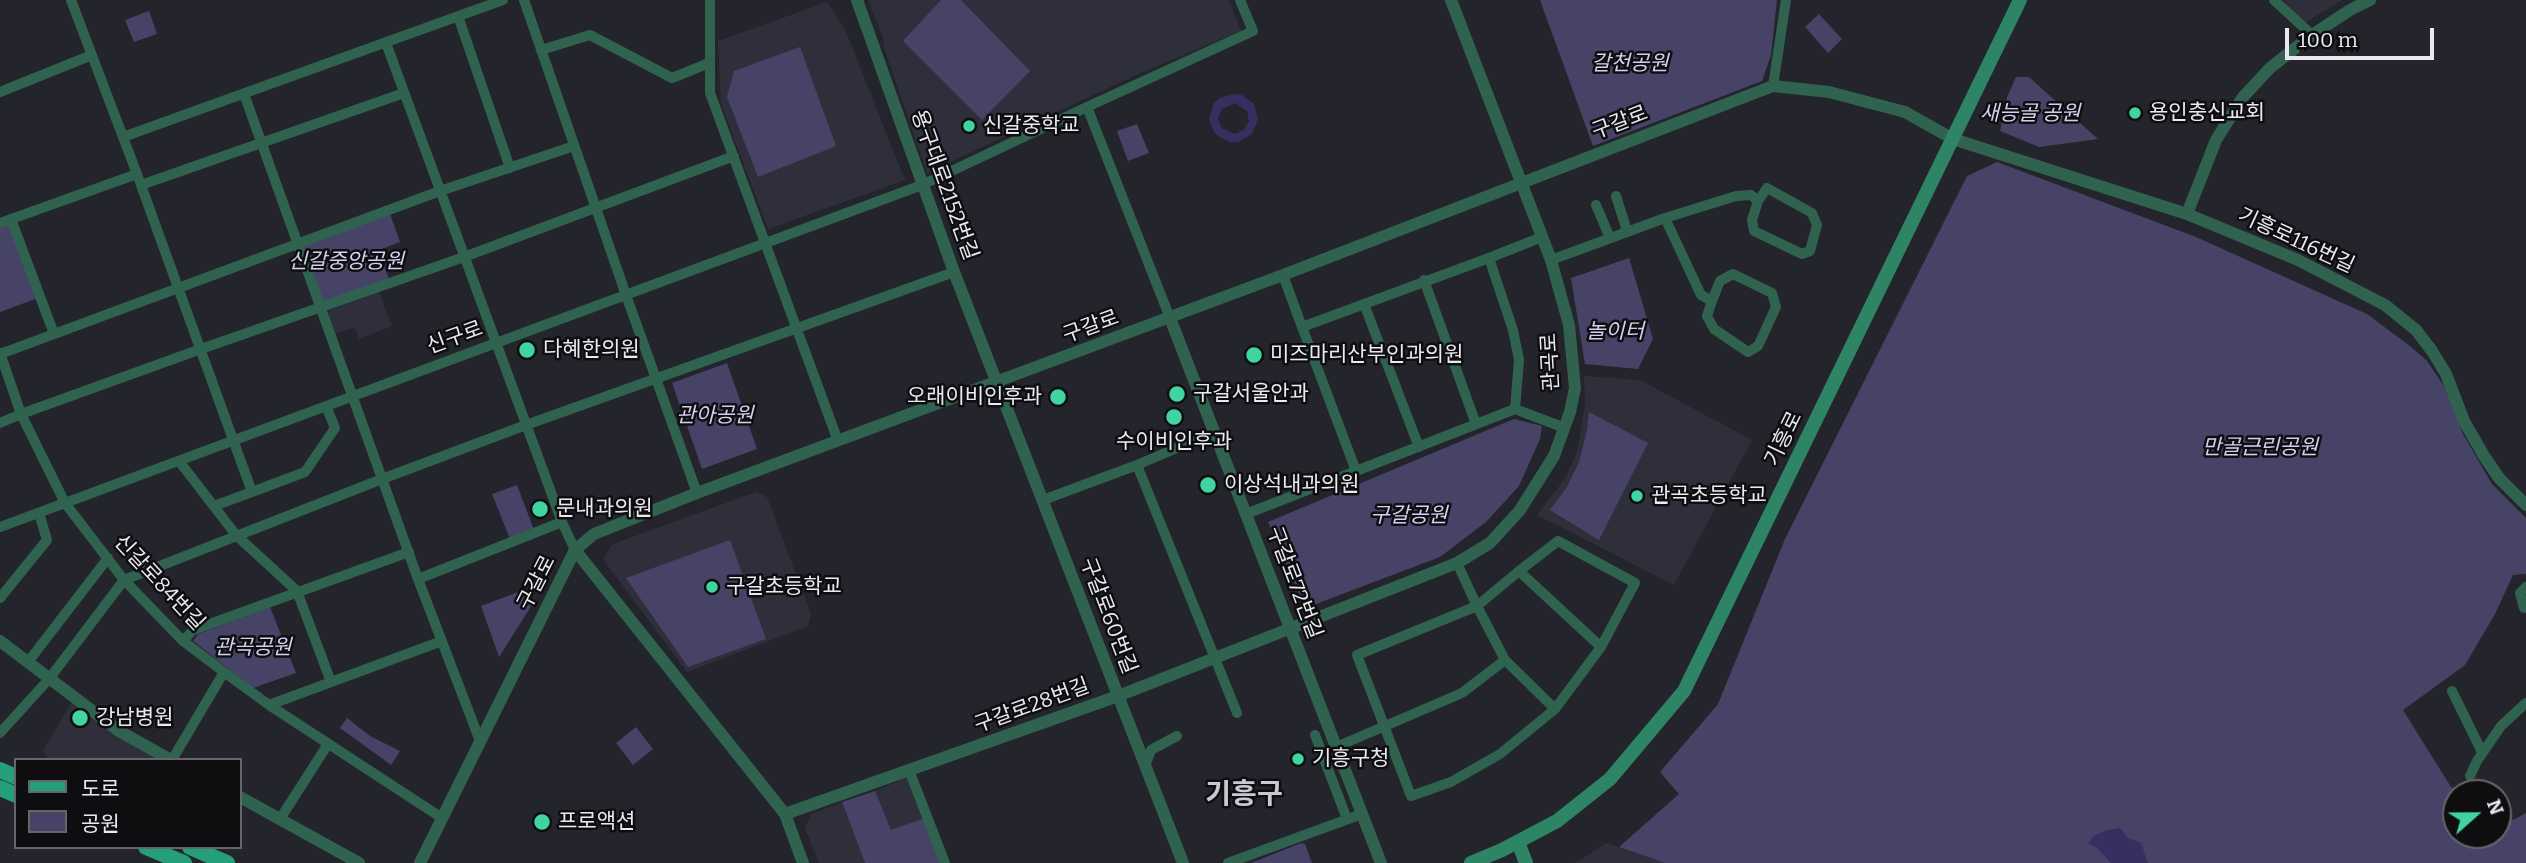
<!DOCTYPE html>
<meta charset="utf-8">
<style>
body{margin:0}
#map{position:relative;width:2526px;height:863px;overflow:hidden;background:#24242c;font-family:Bitter,"Noto Sans KR",serif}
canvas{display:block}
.legend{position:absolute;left:14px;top:758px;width:228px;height:91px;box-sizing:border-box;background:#0e0e11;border:2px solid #66666a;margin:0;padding:9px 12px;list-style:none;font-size:21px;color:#e9e9ef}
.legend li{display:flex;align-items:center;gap:14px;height:35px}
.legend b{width:35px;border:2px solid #66666a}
.north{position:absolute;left:2442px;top:779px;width:70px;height:70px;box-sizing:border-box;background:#0e0e11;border:2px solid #66666a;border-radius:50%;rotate:69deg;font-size:19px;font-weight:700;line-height:28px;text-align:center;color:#e9e9ef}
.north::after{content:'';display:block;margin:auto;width:24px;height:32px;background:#40d4a1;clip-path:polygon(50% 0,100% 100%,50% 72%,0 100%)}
.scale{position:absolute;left:2285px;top:28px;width:149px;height:32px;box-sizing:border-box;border:4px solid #e9e9ef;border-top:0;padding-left:9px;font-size:21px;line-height:24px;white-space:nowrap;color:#e9e9ef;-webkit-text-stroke:5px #0e0e11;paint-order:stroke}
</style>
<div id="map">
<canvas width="2526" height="863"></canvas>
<ul class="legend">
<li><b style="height:9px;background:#23a077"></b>도로</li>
<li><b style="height:19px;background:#464367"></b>공원</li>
</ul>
<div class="north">N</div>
<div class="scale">100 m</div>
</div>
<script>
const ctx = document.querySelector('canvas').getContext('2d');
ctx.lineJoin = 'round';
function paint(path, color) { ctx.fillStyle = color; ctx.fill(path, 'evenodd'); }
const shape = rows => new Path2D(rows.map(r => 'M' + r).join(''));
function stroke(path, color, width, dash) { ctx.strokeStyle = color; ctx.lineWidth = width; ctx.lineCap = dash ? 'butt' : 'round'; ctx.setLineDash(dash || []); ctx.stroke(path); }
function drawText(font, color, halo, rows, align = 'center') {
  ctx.font = font + ' Bitter,"Noto Sans KR",serif'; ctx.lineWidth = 5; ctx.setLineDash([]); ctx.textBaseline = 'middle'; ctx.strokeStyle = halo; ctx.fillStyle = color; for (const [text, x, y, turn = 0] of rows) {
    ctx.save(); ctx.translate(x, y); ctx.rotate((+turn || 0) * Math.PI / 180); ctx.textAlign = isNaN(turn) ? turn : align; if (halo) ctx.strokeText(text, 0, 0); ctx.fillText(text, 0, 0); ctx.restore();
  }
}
paint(shape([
 [868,0,1229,0,1241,31,1136,75,927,173,884,48,883,38],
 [2284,0,2342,0,2303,24],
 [827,2,845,29,905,180,768,229,721,104,718,41],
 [379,292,392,326,359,339,355,327,335,334,328,313,331,309],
 [1584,376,1640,380,1752,440,1674,585,1537,515,1566,477,1577,451,1585,405],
 [756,492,767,497,811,614,808,626,687,672,603,559,613,544],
 [73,700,162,760,49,760,43,750],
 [908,777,924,818,891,831,875,791],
 [842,802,865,863,819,863,805,828,811,814],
 [1607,843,1665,863,1575,863]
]), '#2f2f3c');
paint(shape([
 [941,0,961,0,1030,71,982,120,903,41],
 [1540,0,1777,0,1771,55,1762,81,1593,146],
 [149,11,157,34,134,42,125,20],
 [1819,14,1842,39,1828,53,1805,27],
 [800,47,836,146,758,177,727,97,734,71],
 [2016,77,2029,77,2098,139,2039,147,2000,131,2007,97],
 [1137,124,1149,153,1128,161,1117,131],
 [1997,162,2196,237,2367,314,2410,346,2427,361,2448,392,2463,434,2492,484,2526,518,2526,574,2513,575,2495,614,2465,665,2403,710,2451,787,2462,793,2456,793,2456,835,2498,835,2498,812,2513,820,2526,813,2526,863,1665,863,1619,847,1679,794,1660,772,1718,704,1785,539,1967,176],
 [389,211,400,242,379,250,390,282,320,308,297,243],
 [8,223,38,298,0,312,0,226],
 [1629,258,1653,339,1638,369,1585,364,1571,278],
 [727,363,757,449,702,469,672,383],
 [1589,412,1648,443,1599,540,1550,510,1567,487,1579,462,1587,430],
 [1514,419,1542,426,1540,439,1519,486,1486,522,1440,557,1316,604,1301,598,1268,522],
 [517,485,534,530,510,539,492,494],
 [730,540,766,639,688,667,626,578],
 [526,589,532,605,499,657,481,606],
 [270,607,296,673,253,688,193,641,198,634],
 [347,718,370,736,400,751,391,765,340,728],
 [636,727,653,749,633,765,616,743],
 [875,791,891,830,924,818,942,863,865,863,842,802],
 [1301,843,1305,844,1312,863,1251,863]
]), '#464367');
paint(shape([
 [1234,94,1242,95,1254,104,1258,119,1252,134,1238,142,1229,142,1215,134,1209,119,1214,103,1220,98],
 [1235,103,1247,111,1249,121,1244,130,1235,134,1222,128,1218,119,1222,109],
 [2120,828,2128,838,2141,843,2148,863,2111,863,2097,848,2088,843,2094,836,2107,830]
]), '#353061');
stroke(shape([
 [71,0,137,174,252,492,305,472,335,428,326,406],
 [524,0,626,295,697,493],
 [710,0,710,93,838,441],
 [2274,0,2312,35],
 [458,16,510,168],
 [386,43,562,522,575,550],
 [541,50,590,35,672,78,709,63],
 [1773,86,1786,0],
 [0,92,92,55],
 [244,94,418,579,480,741],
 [1087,107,1253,31,1240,0],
 [123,137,503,0],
 [141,185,404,93],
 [1616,196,1627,231],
 [1596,205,1610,238],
 [1665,218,1701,295,1712,301,1720,281,1733,274,1772,293,1776,307,1758,346,1748,352,1714,329,1707,316,1712,301],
 [11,219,54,334],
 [0,223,137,174],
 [1489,258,1542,237],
 [1551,260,1665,218,1736,196,1751,195,1758,201,1752,220,1754,231,1802,254,1810,251,1817,225,1812,213,1767,188,1758,201],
 [1283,275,1302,327],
 [1424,280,1476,424],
 [1364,304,1419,447],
 [0,353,21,414,65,503,124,580,183,641,224,672,269,705,442,818],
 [0,354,440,191,574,146],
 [1515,409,1356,471,1302,327,1489,258,1513,330,1519,360,1515,409,1565,428],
 [0,423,21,414,201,349,464,257,734,156],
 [1214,432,1137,465,1237,713],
 [179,461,236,535,297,591,331,682],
 [1043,500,1137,465],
 [214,506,252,492],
 [1246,514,1356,471],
 [0,527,922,185,1087,107,1170,318],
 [418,579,562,522],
 [0,598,47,540,39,513],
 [2524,608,2520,593,2526,587],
 [183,641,193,630,409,552],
 [1505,660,1555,709,1500,754,1451,782,1411,796,1357,655,1477,606,1519,571,1558,541,1635,583,1601,647,1519,571],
 [28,662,108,558],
 [2452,691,2482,752],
 [269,705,442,641],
 [1555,709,1601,647],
 [0,733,49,679,124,580,382,479,526,425,954,272],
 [1315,735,1347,819],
 [1336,747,1462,693,1505,660,1477,606,1457,563],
 [172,760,224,672],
 [1145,766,1151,750,1177,736],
 [909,770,945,863],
 [2470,776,2477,761,2501,726,2526,703],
 [280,819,328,744],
 [1228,863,1362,814]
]), '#30634f', 10);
stroke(shape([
 [857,0,954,272,1183,863],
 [2187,214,2216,140,2243,97,2270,68,2312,35,2350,10,2370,0],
 [1170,318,1381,863],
 [575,550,785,814,803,863],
 [0,641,119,731,171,760],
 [240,797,359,863],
 [785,814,1118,696,1457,563,1490,543,1520,510,1554,456,1570,412,1575,388,1569,325,1551,260,1451,0],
 [420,863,575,550,594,534,697,493,1283,275,1773,86,1829,92,1905,112,1953,139,2187,214,2298,260,2385,305,2416,330,2432,351,2446,374,2464,421,2484,456,2499,478,2526,505]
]), '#30634f', 12);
stroke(shape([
 [1518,842,1526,863],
 [1471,863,1502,850,1557,821,1610,779,1684,691,2020,0]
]), '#2d8566', 14);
stroke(shape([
 [0,770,16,777],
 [0,788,16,795],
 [146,847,184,863],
 [190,847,227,863]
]), '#23a077', 16);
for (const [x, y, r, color] of [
 [2135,113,7,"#40d4a1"],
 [969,126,7,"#40d4a1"],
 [527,350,9,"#40d4a1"],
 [1254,355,9,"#40d4a1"],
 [1177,394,9,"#40d4a1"],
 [1058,397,9,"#40d4a1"],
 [1174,417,9,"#40d4a1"],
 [1208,485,9,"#40d4a1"],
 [1637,496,7,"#40d4a1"],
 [540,509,9,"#40d4a1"],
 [712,587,7,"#40d4a1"],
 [80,718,9,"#40d4a1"],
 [1298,759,7,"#40d4a1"],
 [542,822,9,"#40d4a1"]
]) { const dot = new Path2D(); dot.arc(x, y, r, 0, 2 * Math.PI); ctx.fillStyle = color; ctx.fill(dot); stroke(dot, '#0e0e11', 2.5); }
drawText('italic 21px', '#d1d0f1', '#0e0e11', [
 ["갈천공원",1630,64],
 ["새능골 공원",2030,114],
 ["신갈중앙공원",346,262],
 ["놀이터",1615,332],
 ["관아공원",715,416],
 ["만골근린공원",2260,448],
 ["구갈공원",1409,516],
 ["관곡공원",253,648]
]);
drawText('21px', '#e9e9ef', '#0e0e11', [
 ["용인충신교회",2149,113],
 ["신갈중학교",983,126],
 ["다혜한의원",543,350],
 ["미즈마리산부인과의원",1270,355],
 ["구갈서울안과",1193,394],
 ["오래이비인후과",1042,397,"right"],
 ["수이비인후과",1174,442,"center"],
 ["이상석내과의원",1224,485],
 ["관곡초등학교",1651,496],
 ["문내과의원",556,509],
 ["구갈초등학교",726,587],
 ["강남병원",96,718],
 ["기흥구청",1312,759],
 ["프로액션",558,822]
], 'left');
drawText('21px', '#e9e9ef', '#0e0e11', [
 ["구갈로",1620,123,-21],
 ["용구대로2152번길",944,185,70],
 ["기흥로116번길",2296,241,25],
 ["구갈로",1091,327,-20],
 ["신구로",455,338,-20],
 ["관곡로",1551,362,-93],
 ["기흥로",1784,439,-64],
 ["신갈로84번길",159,583,47],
 ["구갈로",537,583,-63],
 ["구갈로72번길",1294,583,69],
 ["구갈로60번길",1108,616,69],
 ["구갈로28번길",1032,706,-20]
]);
drawText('bold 28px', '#c8c8d3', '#0e0e11', [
 ["기흥구",1244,795]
]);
</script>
